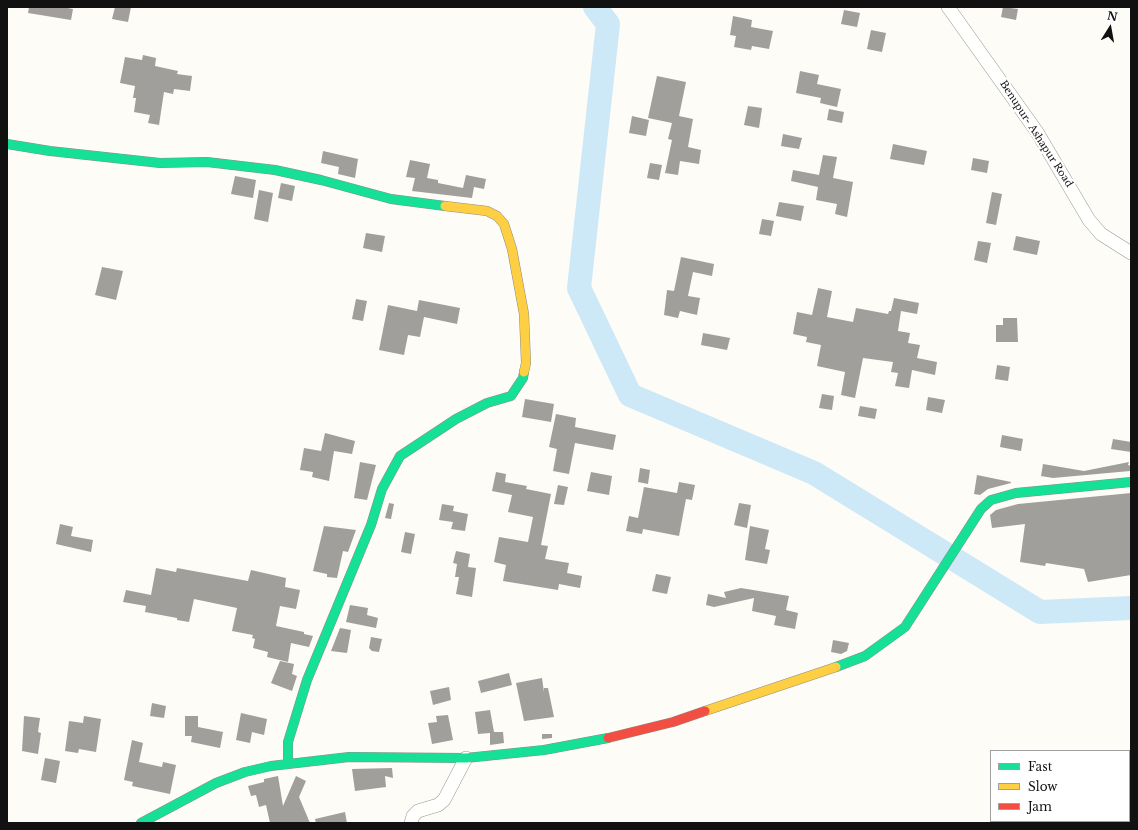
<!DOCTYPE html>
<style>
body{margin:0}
#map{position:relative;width:1138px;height:830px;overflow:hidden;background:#fdfcf7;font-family:"Libre Baskerville",serif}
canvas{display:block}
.frame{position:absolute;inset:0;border:8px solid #111;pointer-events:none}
.legend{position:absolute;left:990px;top:750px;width:140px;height:72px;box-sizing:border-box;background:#fff;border:1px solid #a0a0a0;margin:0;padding:5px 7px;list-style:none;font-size:12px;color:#111}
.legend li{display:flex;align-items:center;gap:8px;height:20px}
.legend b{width:20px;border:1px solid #a0a0a0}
.north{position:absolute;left:1090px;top:8px;width:40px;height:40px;-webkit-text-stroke:3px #fff;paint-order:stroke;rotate:11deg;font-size:11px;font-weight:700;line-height:16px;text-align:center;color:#111}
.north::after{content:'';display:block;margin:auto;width:14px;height:18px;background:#111;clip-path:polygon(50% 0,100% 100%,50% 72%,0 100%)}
</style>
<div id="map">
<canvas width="1138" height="830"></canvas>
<div class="frame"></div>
<ul class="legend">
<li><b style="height:5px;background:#16e098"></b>Fast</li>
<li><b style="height:5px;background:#ffcf43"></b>Slow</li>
<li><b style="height:5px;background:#f24e42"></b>Jam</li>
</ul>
<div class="north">N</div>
</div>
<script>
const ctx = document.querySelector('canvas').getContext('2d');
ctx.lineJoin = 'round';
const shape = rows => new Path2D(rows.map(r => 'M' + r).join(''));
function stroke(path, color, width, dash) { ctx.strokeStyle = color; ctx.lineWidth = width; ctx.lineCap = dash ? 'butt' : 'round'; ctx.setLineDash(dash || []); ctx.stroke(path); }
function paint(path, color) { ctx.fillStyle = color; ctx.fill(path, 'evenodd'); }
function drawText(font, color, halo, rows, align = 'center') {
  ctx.font = font + ' "Libre Baskerville",serif'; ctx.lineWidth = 4; ctx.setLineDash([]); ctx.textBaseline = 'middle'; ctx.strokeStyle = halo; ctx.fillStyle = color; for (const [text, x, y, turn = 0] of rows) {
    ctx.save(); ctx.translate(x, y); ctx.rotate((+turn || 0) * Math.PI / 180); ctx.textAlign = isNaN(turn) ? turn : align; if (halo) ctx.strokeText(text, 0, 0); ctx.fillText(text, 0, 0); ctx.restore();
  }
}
stroke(shape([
 [595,7,608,24,579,288,630,395,814,473,1040,612,1131,608]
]), '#cde8f7', 24);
paint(shape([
 [29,7,62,7,73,9,71,20,28,13],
 [115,7,131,7,128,22,112,19],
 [1003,7,1018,9,1016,20,1001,17],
 [844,10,860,13,857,27,841,24],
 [733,16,752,20,751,27,773,31,769,49,752,46,751,50,734,47,736,36,730,35],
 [871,30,886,33,882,52,867,49],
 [143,55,156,58,155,66,178,71,177,74,192,76,190,91,174,89,173,94,164,92,159,125,148,123,150,115,134,112,136,98,133,98,135,86,120,83,125,57,142,60],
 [800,71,819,75,817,84,841,89,837,107,820,103,821,98,796,93],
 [657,76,686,82,679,116,693,119,688,147,701,150,699,164,680,161,678,175,665,173,672,140,668,139,672,123,648,118],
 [748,106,762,108,759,128,744,125],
 [829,109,844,112,842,123,827,120],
 [632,116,649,120,646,136,629,133],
 [783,134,802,138,799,149,781,146],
 [893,144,927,151,924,165,890,159],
 [323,151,358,159,355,178,338,174,339,167,321,163],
 [823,155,837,157,833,178,853,182,847,217,835,214,837,204,816,200,818,187,791,181,793,170,819,175],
 [973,158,989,161,987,173,971,170],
 [410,160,430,164,427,178,438,180,438,183,463,188,466,175,486,179,484,189,474,187,472,198,412,191,415,178,406,177],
 [650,163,662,165,659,180,647,178],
 [235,176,256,180,253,198,231,194],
 [281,183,295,186,292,201,278,198],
 [259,190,273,193,268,222,254,219],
 [992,192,1002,194,996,225,986,223],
 [779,202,804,206,801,221,776,216],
 [762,219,774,221,771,236,759,234],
 [366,233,385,236,382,252,363,248],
 [1016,236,1040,241,1037,255,1013,250],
 [978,241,991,243,987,263,974,260],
 [681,257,714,264,712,276,693,272,688,296,700,298,697,315,680,311,678,318,664,315,667,290,674,291],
 [102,267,123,271,116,300,95,295],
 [818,288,832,291,827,317,853,322,856,308,888,314,889,311,891,311,894,298,919,303,917,314,901,311,898,331,910,333,908,343,920,345,917,358,937,362,935,375,912,370,909,388,895,386,898,373,891,372,893,362,863,358,855,398,841,395,845,372,817,366,821,345,806,342,807,337,793,334,797,312,812,315],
 [356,299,367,301,363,321,352,319],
 [419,300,460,308,457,324,424,317,420,337,408,335,404,355,379,350,388,305,417,311],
 [1003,318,1017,318,1018,342,996,342,996,325,1003,325],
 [703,333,730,338,727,350,701,345],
 [997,365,1010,367,1008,381,995,379],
 [822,394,834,396,832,410,819,408],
 [928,397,945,400,942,413,926,410],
 [525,399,554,404,551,422,522,417],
 [860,406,877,409,875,419,858,416],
 [556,414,576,418,575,427,616,435,613,450,575,443,569,474,553,471,557,449,549,447],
 [325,433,355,441,352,454,334,451,329,481,312,477,313,472,300,470,304,448,321,451],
 [1002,435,1023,439,1021,451,1000,447],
 [1113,439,1131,442,1131,452,1111,449],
 [360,462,376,465,367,500,354,498],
 [1129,462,1128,465,1131,466,1130,471,1053,478,1041,476,1043,464,1084,471],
 [640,468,650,470,648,484,638,482],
 [496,472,506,474,505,482,527,486,526,489,551,494,541,545,548,546,545,559,569,563,567,573,582,576,580,588,559,584,558,590,503,581,506,565,494,562,499,537,528,542,533,517,508,512,512,495,492,491],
 [591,472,612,476,609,495,587,491],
 [977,475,1011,482,1011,483,988,489,980,495,974,494],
 [679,482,695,485,692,500,686,499,679,536,643,529,642,534,626,531,629,516,638,518,644,487,677,493],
 [558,485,568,487,564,505,554,504],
 [1131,493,1131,575,1088,582,1084,569,1046,563,1045,566,1020,562,1025,524,992,528,990,515,996,510,1018,504],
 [389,503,394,504,391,519,385,518],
 [739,503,751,505,747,528,734,525],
 [442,504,454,506,453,511,468,514,465,531,451,529,453,522,439,520],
 [60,524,73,527,71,536,93,540,91,552,56,544],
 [324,526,356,530,348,552,343,551,337,578,327,577,327,574,313,571],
 [750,526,769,530,765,549,770,550,767,564,745,560],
 [405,532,415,534,411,554,401,552],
 [456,551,470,554,468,567,476,568,472,597,456,594,459,577,455,577,457,564,453,563],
 [156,568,176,572,177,568,248,581,251,570,286,578,285,587,300,590,296,609,280,606,276,626,304,632,304,634,313,636,309,647,291,643,288,662,267,657,268,652,253,648,255,639,252,638,253,635,232,631,237,608,194,599,189,622,177,620,177,618,145,612,146,606,123,602,126,590,151,595],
 [656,574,671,577,667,594,652,591],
 [741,588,789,596,786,610,798,613,795,629,774,625,776,616,752,611,754,598,714,607,706,605,708,594,726,598,724,592],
 [350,605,368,608,367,615,378,618,376,628,346,622],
 [340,628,351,630,347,653,331,651],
 [371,637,382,639,379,652,372,651,369,648],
 [833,640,849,643,847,651,841,654,831,652],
 [280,661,294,664,292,674,297,676,292,691,271,683],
 [509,673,512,685,481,693,478,681],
 [542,678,544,692,544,688,548,688,554,717,524,721,516,683],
 [449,687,451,700,433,705,430,691],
 [152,703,166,706,164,718,150,716],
 [490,710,494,732,503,732,504,743,490,745,490,733,478,734,475,712],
 [241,713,267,719,264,735,252,732,250,743,236,740],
 [448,715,453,740,432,744,428,723,437,722,436,716],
 [24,716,40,718,38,732,41,733,38,754,22,751],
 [84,716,101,719,96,752,79,749,78,753,65,751,69,721,83,723],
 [185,716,198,716,198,727,223,732,220,748,191,742,192,736,185,736],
 [542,734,552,734,552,738,542,739],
 [132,740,143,743,139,762,162,767,163,762,176,765,170,794,132,786,133,782,124,780],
 [45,758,60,761,56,783,41,780],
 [392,768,393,778,385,776,386,787,355,791,352,769],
 [278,776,283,806,296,776,306,781,299,797,310,823,270,823,266,805,259,807,256,795,251,796,248,786,264,782,264,779],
 [345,812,347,823,316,823,315,819]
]), '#a19f9c');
const street = shape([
 [948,7,1037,132,1089,220,1101,234,1131,253],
 [411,823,413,816,418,811,438,805,444,800,466,758]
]);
const fast = shape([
 [7,144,50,151,160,163,207,162,275,170,321,180,391,199,445,206],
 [836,667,865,656,905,627,981,509,991,500,1016,493,1131,482],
 [288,763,288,742,307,680,371,525,382,489,400,456,456,419,487,403,511,396,523,378,524,372],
 [141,823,216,783,245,772,271,766,349,757,466,758,544,750,608,738]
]);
const slow = shape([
 [445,206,487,211,497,216,504,224,512,249,524,314,526,363,524,372],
 [705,711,836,667]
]);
const jam = shape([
 [608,738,673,722,705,711]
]);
stroke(street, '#979795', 14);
stroke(fast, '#8e8d8b', 10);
stroke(slow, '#8e8d8b', 10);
stroke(jam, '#8e8d8b', 10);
stroke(street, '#fffffe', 13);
stroke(fast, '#16e098', 9);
stroke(slow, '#ffcf43', 9);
stroke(jam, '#f24e42', 9);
drawText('10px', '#111', '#fff', [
 ["Benupur- Ashapur Road",1036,134,57]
]);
</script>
